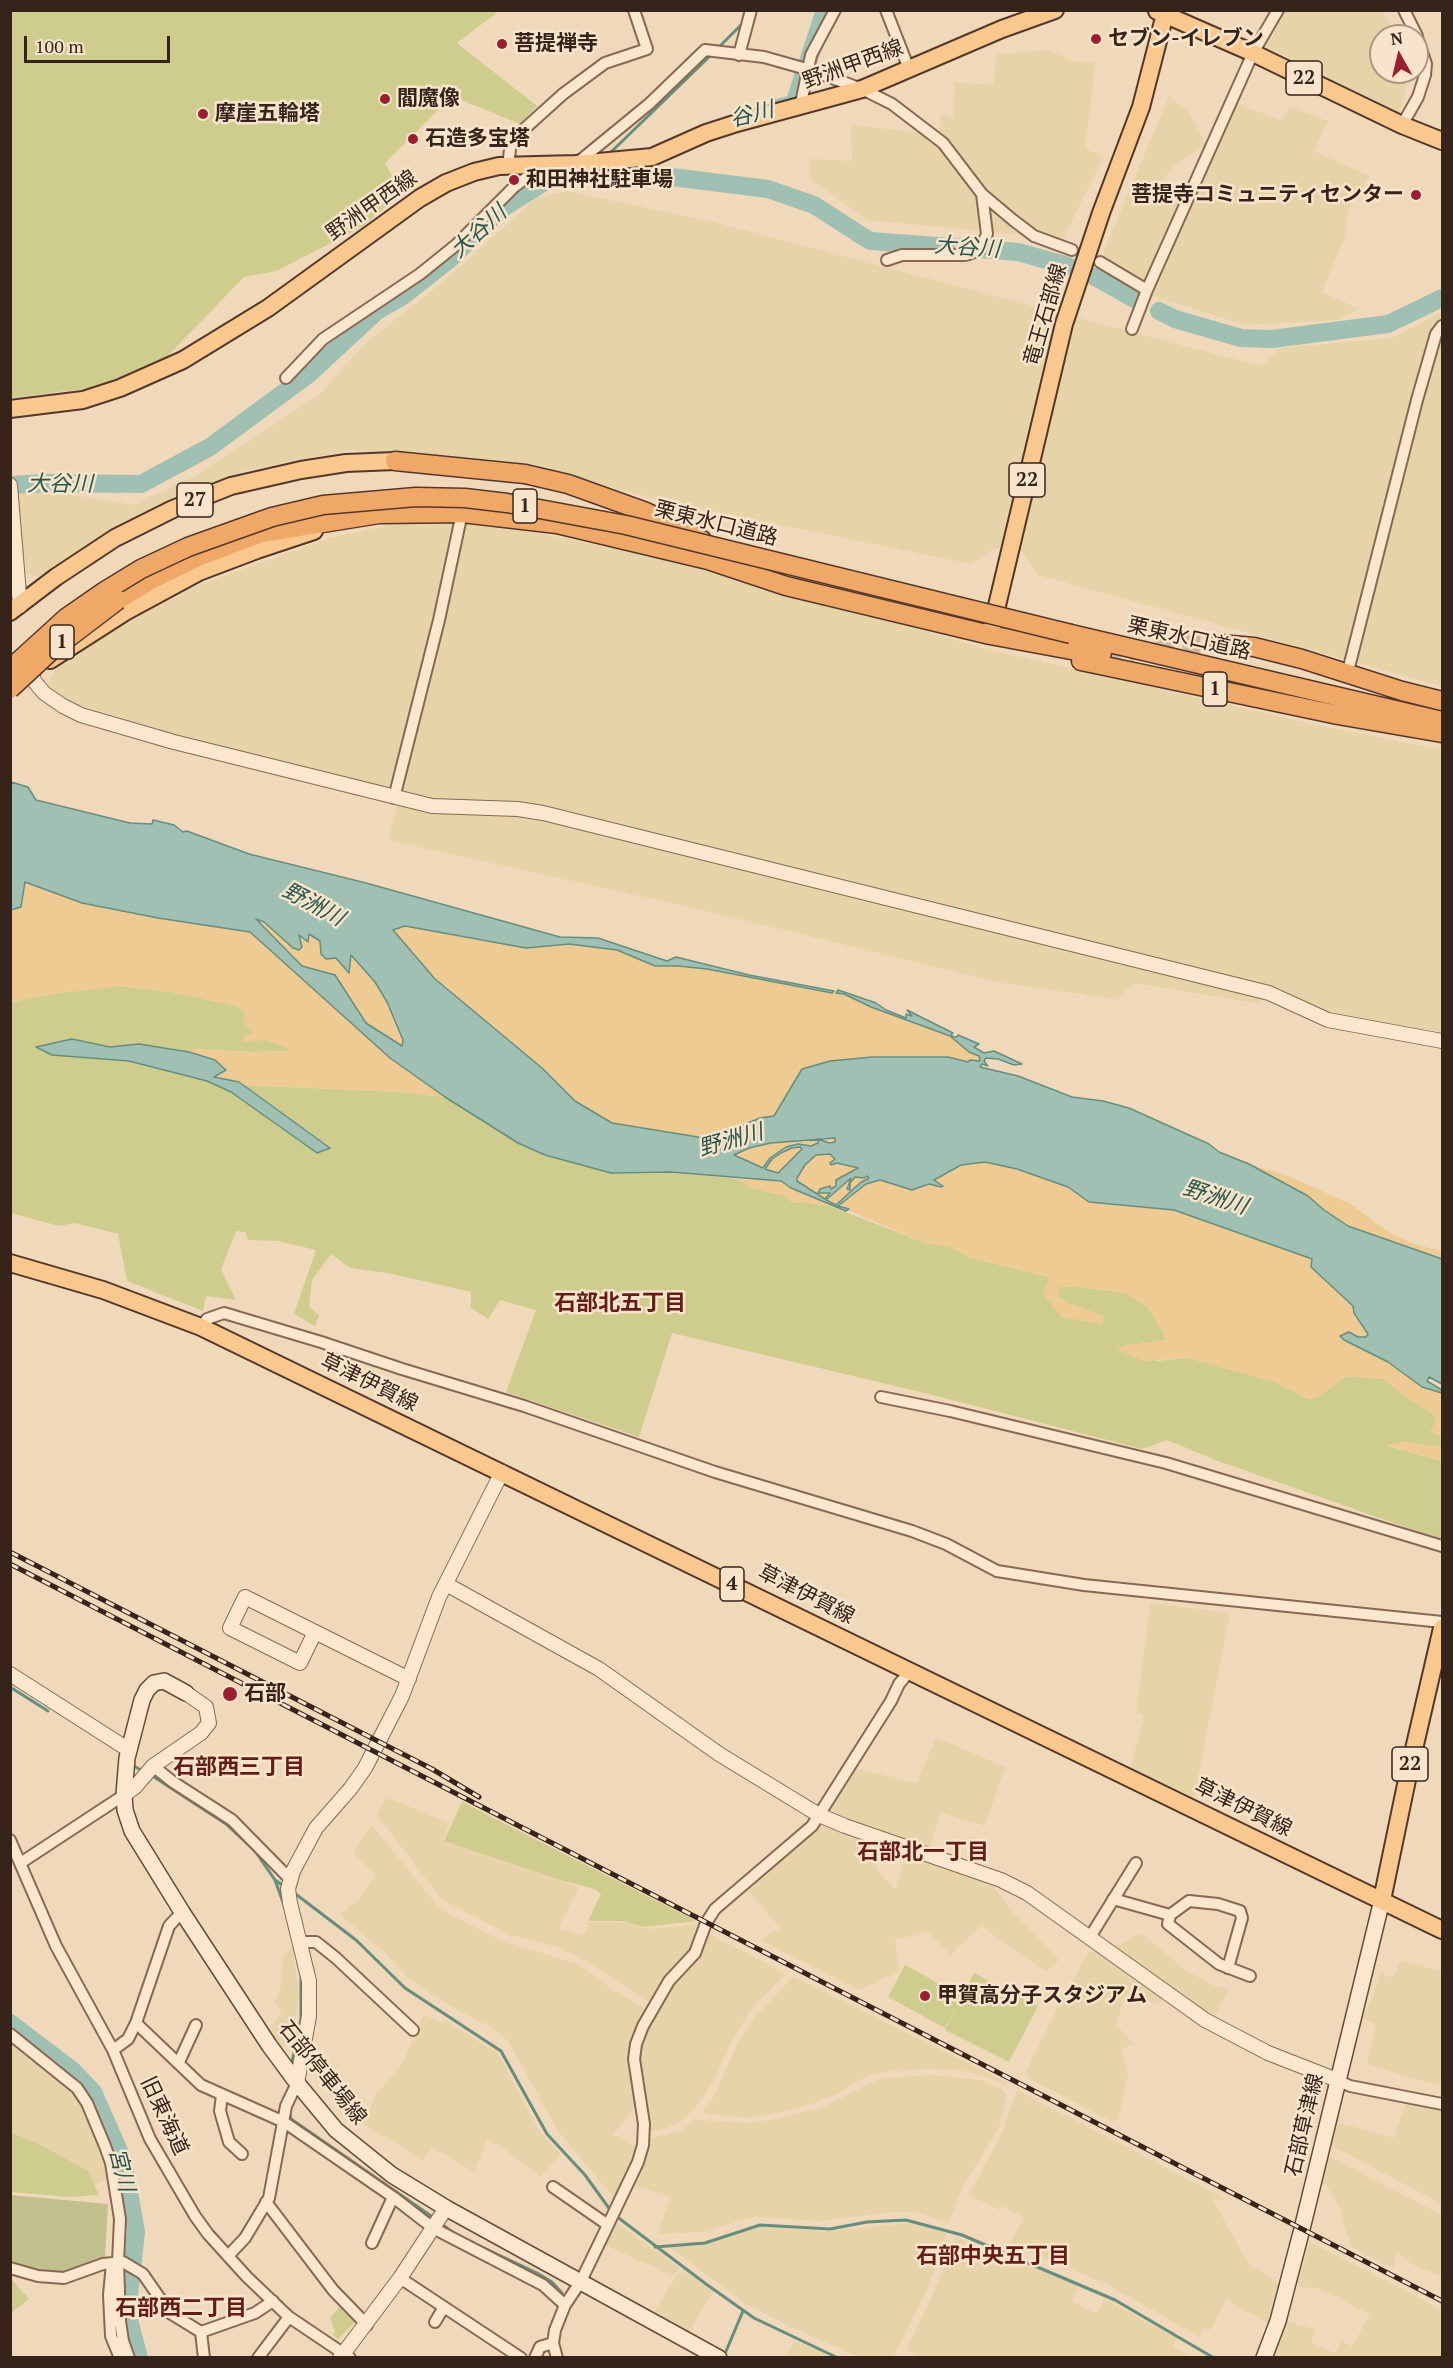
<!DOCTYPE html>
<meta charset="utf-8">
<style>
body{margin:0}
#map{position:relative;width:1453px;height:2368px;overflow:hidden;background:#f0d9ba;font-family:"PT Serif",serif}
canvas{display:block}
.frame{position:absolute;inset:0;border:12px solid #36231a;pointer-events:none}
.north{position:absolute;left:1369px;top:24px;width:60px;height:60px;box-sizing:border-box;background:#f7e4ca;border:2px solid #aa9784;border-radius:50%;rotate:352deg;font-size:16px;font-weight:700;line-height:24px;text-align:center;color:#36231a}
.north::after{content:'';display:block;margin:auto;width:21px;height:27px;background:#9a2031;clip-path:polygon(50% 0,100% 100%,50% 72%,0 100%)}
.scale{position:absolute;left:24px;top:36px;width:146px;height:27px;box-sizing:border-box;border:3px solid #36231a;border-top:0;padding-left:8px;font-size:18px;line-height:21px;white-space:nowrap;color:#36231a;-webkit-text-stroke:4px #f7e4ca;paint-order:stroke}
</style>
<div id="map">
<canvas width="1453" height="2368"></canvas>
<div class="frame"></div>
<div class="north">N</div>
<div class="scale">100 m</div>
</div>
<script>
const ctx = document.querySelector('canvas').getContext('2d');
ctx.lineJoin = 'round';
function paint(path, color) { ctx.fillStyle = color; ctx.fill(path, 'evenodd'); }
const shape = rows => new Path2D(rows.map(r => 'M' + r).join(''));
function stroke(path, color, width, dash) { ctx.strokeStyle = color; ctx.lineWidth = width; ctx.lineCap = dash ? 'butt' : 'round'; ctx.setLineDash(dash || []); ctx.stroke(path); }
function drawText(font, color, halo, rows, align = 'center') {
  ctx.font = font + ' "PT Serif","Noto Sans JP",serif'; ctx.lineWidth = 5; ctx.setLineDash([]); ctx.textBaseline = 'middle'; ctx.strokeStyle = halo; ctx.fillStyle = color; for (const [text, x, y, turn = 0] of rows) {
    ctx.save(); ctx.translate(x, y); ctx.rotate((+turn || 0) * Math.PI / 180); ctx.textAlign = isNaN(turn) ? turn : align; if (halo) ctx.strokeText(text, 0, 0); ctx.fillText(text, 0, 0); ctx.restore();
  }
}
paint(shape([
 [1260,11,1383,11,1398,36,1381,36,1381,72,1410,72,1400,113,1267,47,1282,19],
 [1049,50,1075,62,1096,62,1085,149,1104,156,1063,239,868,220,810,179,810,159,852,161,851,125,940,135,941,114,953,118,954,82,993,85,997,54],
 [1169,96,1189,112,1206,144,1173,167,1151,194,1180,203,1144,282,1100,261],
 [1235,103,1281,120,1290,107,1328,121,1314,151,1370,176,1348,209,1345,237,1322,292,1359,309,1337,320,1245,325,1150,295,1159,279],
 [567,191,713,222,1261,366,1280,348,1392,338,1442,312,1442,686,1038,575,1023,552,995,548,971,564,665,501,506,461,351,450,244,471,128,521,43,578,25,573,12,577,11,581,11,494,40,490,134,505,198,475,319,395,366,343,443,282,536,198],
 [418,519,532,532,707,567,853,608,978,647,1307,723,1442,750,1442,1032,1328,1014,1278,987,1265,984,1260,1004,1134,983,1117,999,1002,983,689,907,388,840,402,791,194,740,71,702,48,685,60,659,191,588,329,538],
 [1150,1603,1230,1613,1194,1798,1130,1767,1144,1719,1142,1713,1136,1713],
 [936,1737,1005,1767,985,1826,940,1812,930,1848,877,1831,832,1813,830,1806,857,1769,917,1783],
 [386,1797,449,1823,443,1841,579,1887,558,1929,584,1935,590,1922,625,1923,649,1929,694,1925,696,1927,688,1955,650,2003,583,1959,554,1946,511,1935,442,1900,377,1815],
 [372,1825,440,1909,498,1939,580,1965,614,1991,648,2010,635,2029,629,2050,628,2065,635,2107,613,2135,635,2146,633,2160,615,2199,558,2131,508,2041,488,2024,479,2022,434,1996,407,1977,388,1955,340,1915,359,1899,376,1875,353,1853],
 [831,1825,870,1841,863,1853,872,1857,879,1872,896,1889,905,1855,965,1874,993,1886,1012,1911,1059,1960,1046,1972,981,1926,950,1955,928,1932,895,1940,899,1971,861,1990,760,1940,780,1928,749,1891,818,1826],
 [709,1934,786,1974,750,2011,730,2044,715,2078,700,2102,684,2119,667,2128,649,2131,637,2060,641,2041,675,1980,690,1965],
 [1142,1934,1184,1969,1212,1985,1229,1989,1214,2017,1184,1998,1114,1946],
 [292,1945,299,1994,295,2024,282,2050,269,2029,282,2011,275,2002,280,1990,283,1958],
 [1098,1951,1162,1999,1159,2004,1125,1995,1116,2025,1131,2041,1132,2045,1121,2049,1128,2074,1118,2120,1113,2122,1028,2078,1026,2071,1061,2001,1088,1953],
 [1401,1960,1442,1972,1442,2070,1439,2086,1367,2064,1376,2025,1362,2018,1373,1998,1380,1973,1393,1978],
 [793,1977,1008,2083,1007,2086,985,2076,959,2070,923,2069,881,2072,869,2075,840,2092,814,2103,781,2112,747,2118,705,2113,703,2110,712,2100,740,2039,756,2016],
 [424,2014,442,2024,445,2020,498,2054,539,2130,560,2154,541,2177,500,2146,487,2140,474,2172,432,2147,423,2160,364,2124,375,2096,402,2064],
 [10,2041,69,2086,82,2100,106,2154,111,2179,91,2186,11,2141],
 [930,2075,982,2080,1001,2089,1007,2095,998,2130,964,2184,949,2222,915,2212,892,2212,819,2221,753,2217,702,2232,658,2234,671,2197,632,2185,650,2139,681,2130,695,2120,751,2123,784,2117,821,2108,881,2078],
 [1017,2090,1226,2199,1213,2200,1249,2265,1280,2283,1269,2324,1226,2299,1211,2330,1204,2328,1200,2337,1105,2283,1009,2244,1024,2218,1003,2206,1000,2210,969,2195,1001,2135],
 [1406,2104,1442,2109,1442,2204,1334,2147,1332,2139,1336,2122,1394,2138],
 [1328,2156,1442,2215,1442,2277,1411,2264,1397,2253,1393,2268,1352,2248,1343,2223,1341,2209,1325,2183,1322,2185],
 [617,2223,679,2268,674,2276,604,2245],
 [912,2223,947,2233,926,2292,893,2357,859,2357,791,2327,748,2305,667,2246,701,2245,760,2226,824,2231],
 [955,2237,985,2248,983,2260,1001,2267,1007,2255,1079,2287,1072,2301,1097,2314,1104,2299,1177,2338,1173,2347,1191,2357,922,2358,906,2350,932,2297],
 [1310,2242,1442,2310,1442,2357,1273,2357,1287,2321,1316,2330,1311,2343,1336,2353,1341,2341,1352,2346,1370,2315,1336,2296,1316,2288,1300,2287,1298,2281],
 [686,2272,714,2293,703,2307,689,2333,653,2313,678,2274],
 [794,2341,833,2357,785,2357]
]), '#e6d3a7');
paint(shape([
 [11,11,499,11,457,43,537,106,520,124,452,96,385,163,402,193,362,227,276,271,244,277,158,366,121,384,11,398],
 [118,986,171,992,237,1006,246,1013,267,1040,295,1051,254,1052,194,1049,189,1052,139,1044,110,1047,72,1039,37,1047,52,1055,129,1061,207,1081,231,1092,317,1153,330,1147,243,1085,400,1092,445,1097,518,1143,611,1173,671,1172,738,1179,751,1188,786,1196,793,1203,803,1202,830,1206,925,1243,950,1247,968,1257,1049,1277,1044,1295,1075,1306,1059,1298,1058,1287,1079,1287,1126,1293,1149,1308,1167,1340,1123,1346,1157,1361,1188,1358,1220,1366,1274,1382,1309,1399,1318,1397,1346,1376,1384,1379,1409,1399,1428,1410,1437,1419,1431,1432,1442,1436,1442,1447,1403,1442,1388,1446,1442,1461,1442,1540,1218,1461,1167,1440,1142,1449,933,1395,672,1333,639,1437,506,1392,536,1310,500,1300,488,1319,471,1308,471,1292,388,1273,350,1268,331,1254,312,1280,309,1307,319,1315,315,1326,294,1314,316,1250,278,1241,248,1240,245,1232,236,1231,221,1269,236,1300,206,1296,203,1311,127,1281,118,1234,75,1223,59,1226,11,1213,11,1002,59,993],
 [462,1802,696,1921,644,1927,622,1921,588,1921,601,1894,595,1889,560,1880,444,1841],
 [905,1965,962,1996,974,1973,1038,2006,1009,2062,945,2030,958,2004,945,2028,888,1997],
 [11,2133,35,2142,88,2171,99,2195,68,2197,11,2192],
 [11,2279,29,2299,11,2313],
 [342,2304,357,2320,338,2339,333,2335,335,2331,330,2318]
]), '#cecd8e');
paint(shape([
 [24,881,82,903,158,918,250,932,390,1058,445,1097,400,1092,243,1085,239,1082,213,1077,226,1071,215,1060,189,1052,193,1049,254,1052,293,1051,267,1040,242,1042,243,1036,254,1032,243,1023,246,1013,237,1006,171,992,118,986,59,993,11,1002,11,910,21,907],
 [254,918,264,922,281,935,293,948,299,935,308,942,309,934,320,941,321,954,336,957,351,965,350,954,375,982,387,1002,403,1040,402,1046,366,1023,335,975,302,967],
 [405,926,526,948,569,944,617,950,655,966,678,966,707,969,832,993,838,990,837,993,844,994,871,1007,923,1027,930,1027,938,1033,950,1036,981,1059,968,1062,948,1057,872,1057,830,1061,802,1069,774,1116,760,1118,719,1135,704,1138,612,1123,575,1101,542,1068,435,979,393,930],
 [835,1138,835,1142,819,1141,811,1146,798,1144,786,1147,770,1158,763,1168,733,1155,749,1148,771,1143],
 [800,1147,802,1149,778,1173,764,1169,772,1159,781,1153,792,1148],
 [830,1154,835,1159,833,1162,858,1168,836,1180,836,1186,831,1189,829,1187,822,1190,820,1193,825,1191,830,1193,825,1199,797,1181,797,1178,805,1165,816,1155],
 [984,1162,1017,1169,1068,1187,1089,1202,1174,1210,1312,1260,1311,1267,1353,1306,1355,1313,1368,1334,1366,1337,1340,1337,1344,1340,1388,1362,1422,1387,1442,1393,1442,1436,1430,1432,1437,1419,1428,1410,1409,1399,1384,1379,1346,1376,1318,1397,1309,1399,1274,1382,1188,1358,1144,1361,1117,1350,1123,1346,1167,1340,1149,1308,1126,1293,1079,1287,1059,1287,1059,1299,1103,1316,1103,1324,1061,1317,1044,1295,1049,1277,968,1257,950,1247,925,1243,838,1206,866,1183,880,1180,912,1190,920,1189,929,1184,938,1184,934,1181,961,1165],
 [1249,1164,1288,1176,1349,1203,1389,1232,1413,1244,1442,1251,1442,1259,1348,1226,1324,1210,1308,1196],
 [867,1176,870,1178,860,1183,836,1206,826,1200,851,1178,853,1177,847,1184,849,1189,850,1183,856,1177,864,1178],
 [738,1179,781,1181,791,1188,812,1195,830,1206,803,1202,793,1203,786,1196,751,1188],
 [1403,1442,1442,1447,1442,1461,1386,1445]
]), '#efcb94');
paint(shape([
 [11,2195,108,2204,105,2258,63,2274,37,2274,11,2264]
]), '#c2c18e');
const water = shape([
 [11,782,28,787,36,800,130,823,152,824,153,820,174,825,183,832,187,831,249,854,366,883,560,937,598,938,667,961,676,957,749,975,834,991,832,993,827,992,707,969,678,966,655,966,617,950,569,944,526,948,405,926,393,930,435,979,542,1068,575,1101,612,1123,704,1138,719,1135,760,1118,774,1116,802,1069,830,1061,872,1057,948,1057,968,1062,970,1060,980,1061,979,1056,969,1052,950,1036,871,1007,844,994,836,993,838,990,847,993,876,1003,886,1010,906,1018,906,1014,912,1016,907,1010,953,1033,951,1035,954,1037,957,1037,958,1035,979,1044,974,1047,984,1053,994,1051,1022,1064,1014,1065,998,1059,986,1058,984,1061,988,1066,982,1064,980,1067,1018,1076,1072,1097,1103,1101,1129,1108,1209,1144,1219,1152,1249,1164,1308,1196,1324,1210,1348,1226,1442,1259,1442,1384,1429,1377,1427,1381,1442,1390,1442,1393,1422,1387,1388,1362,1344,1340,1340,1336,1349,1332,1358,1337,1366,1337,1368,1334,1354,1313,1353,1306,1311,1267,1312,1259,1174,1210,1089,1202,1068,1187,1017,1169,985,1162,961,1165,934,1180,943,1186,941,1187,929,1184,912,1190,880,1180,866,1184,838,1206,849,1209,846,1211,791,1188,781,1181,671,1172,611,1173,545,1155,518,1143,445,1097,390,1058,250,932,158,918,82,903,25,882,21,907,11,910,11,782],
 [256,919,264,922,293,948,299,950,302,947,299,935,308,942,309,934,320,941,321,954,326,959,336,958,349,973,351,955,375,982,387,1002,403,1040,402,1046,366,1023,335,975,302,966,256,919],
 [835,1138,835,1142,829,1143,818,1139,818,1143,811,1146,798,1144,786,1147,770,1158,763,1168,734,1155,749,1148,771,1143,835,1138],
 [800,1147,802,1149,778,1173,765,1169,772,1159,781,1153,792,1148,800,1147],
 [830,1154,835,1159,830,1163,831,1165,837,1163,858,1168,836,1180,836,1186,831,1189,830,1186,820,1189,818,1193,830,1193,825,1199,797,1181,797,1178,805,1165,816,1155,830,1154],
 [867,1176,869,1178,860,1183,836,1205,826,1200,851,1178,847,1189,850,1190,850,1183,855,1177,864,1178,867,1176],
 [72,1039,110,1047,139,1044,189,1052,215,1060,226,1070,214,1077,239,1082,330,1148,317,1153,231,1092,207,1081,129,1061,52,1055,36,1047,72,1039]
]);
paint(water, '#9fc0b2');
stroke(water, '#668e7f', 1.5);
stroke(shape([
 [717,49,744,22],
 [609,154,712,54],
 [10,1687,48,1711],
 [130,1764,143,1771],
 [151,1775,226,1824,255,1851,275,1880,285,1887],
 [275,1880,284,1905],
 [293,1892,356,1940,405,1988,501,2051,547,2134,585,2175,611,2211],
 [291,2067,301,2019,301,1973],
 [289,2111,291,2119,434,2218],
 [616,2216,706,2284,754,2318,838,2358],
 [442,2224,453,2233],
 [467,2240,537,2273,552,2282,562,2293],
 [655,2247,705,2243,760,2225,830,2229,867,2222,906,2220,962,2235,1115,2300,1214,2358],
 [724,2356,743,2311]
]), '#668e7f', 3);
stroke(shape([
 [777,108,794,104,825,10],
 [1095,277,1136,300],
 [1159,311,1175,319,1241,338,1272,339,1388,324,1442,298],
 [10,485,48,483,141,484,210,447,309,374,377,311,403,296,450,259,500,210,554,176,574,173,624,171,768,189,814,205,870,241,1018,252,1068,266],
 [10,2023,73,2071,93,2092,119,2151,126,2175,136,2232,127,2312,139,2358]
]), '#9fc0b2', 18);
stroke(shape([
 [1102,653,1115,654,1190,644,1220,644]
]), '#cbb59a', 18, [18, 9]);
const minor = shape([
 [886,10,909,69],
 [1404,10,1417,36],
 [739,55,751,10],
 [800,108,811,55,835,10],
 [1402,125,1418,97,1425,75,1426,64,1417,37],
 [577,163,649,104,705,50,764,57,810,70,862,89,892,104,943,143,982,194,1013,220,1034,236,1072,250],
 [508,166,511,141,563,94,605,63,647,49,634,10],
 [887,260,902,255,966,255,980,250,987,234,982,194],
 [1100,262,1147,290],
 [1132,329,1147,290,1253,53,1278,10],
 [286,378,323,339,420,274,456,245,514,187,542,166],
 [1347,675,1417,400,1436,334,1442,326],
 [394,798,439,620,462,513],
 [201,1327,207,1319,224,1313,321,1342,402,1369,524,1406,715,1472,912,1531,946,1544,997,1571,1084,1585,1442,1622],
 [881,1397,950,1411,1166,1463,1442,1546],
 [153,1766,173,1782,232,1820,290,1879],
 [10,1840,56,1946,113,2050,150,2139,195,2216,208,2234,247,2277,289,2317,350,2358],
 [22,1862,124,1795],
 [1113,1899,1170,1915,1168,1924,1219,1964,1250,1976],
 [1170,1915,1189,1901,1218,1904,1240,1911,1242,1918,1228,1968],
 [1090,1937,1136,1863],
 [301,1942,316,1942,336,1958,413,2030],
 [136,2023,201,2085,284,2122,393,2197,433,2228,543,2285,565,2305],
 [10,2034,77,2088,87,2103,105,2146,111,2163,120,2219,118,2262,120,2321,123,2341,129,2358],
 [113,2050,128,2039,136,2023,169,1926,182,1912],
 [179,2062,196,2025],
 [1337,2080,1350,2086,1442,2104],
 [222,2095,220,2111,229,2142,242,2154],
 [553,2187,608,2225],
 [266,2202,333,2290,367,2325],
 [372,2243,393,2197],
 [228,2256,245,2238,269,2198,286,2106,297,2083],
 [112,2263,109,2295,111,2336,120,2358],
 [10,2268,38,2276,64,2278,103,2264,123,2262,143,2274,170,2313,201,2332,204,2358],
 [400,2278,521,2358],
 [435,2322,444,2307],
 [201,2332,255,2313,273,2301],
 [258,2358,289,2317],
 [535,2358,540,2347,553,2343],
 [557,2358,553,2343,555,2330,565,2305,581,2281,608,2225,638,2162,643,2145,644,2124,634,2059,636,2044,643,2026,669,1981,695,1953,706,1923,715,1909,812,1826,891,1701,899,1684,909,1672]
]);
const tertiary = shape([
 [10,485,20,606],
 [32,672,34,681,44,693,63,706,81,715,174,742,432,806,518,809,543,813,1269,993,1328,1020,1442,1041],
 [446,1584,599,1669,719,1754,819,1815,845,1826,1001,1880,1027,1893,1205,2020,1268,2053,1337,2080],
 [315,1632,300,1663,230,1628,245,1597,409,1679],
 [10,1674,129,1750],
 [124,1795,135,1787,153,1766,201,1733,209,1723,206,1707,186,1693],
 [297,2083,309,2016,309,1981,290,1903,288,1889,293,1871,316,1828,351,1788,365,1768,402,1696,439,1597,502,1472],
 [340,2358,400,2278,446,2208]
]);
const secondary = shape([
 [186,1693,164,1681,154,1683,147,1690,142,1700,127,1758,124,1795,125,1810,132,1831,182,1912,269,2045,297,2083,336,2130,392,2175,446,2208,719,2358],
 [1264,2358,1278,2321,1302,2229,1382,1900]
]);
const primary = shape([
 [1157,11,1253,53,1402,125,1442,141],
 [10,409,83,400,120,388,183,360,268,308,420,198,446,183,474,172,499,166,576,164,652,157,706,133,737,123,862,89,1002,29,1055,10],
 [10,612,56,577,115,538,173,509,231,486,301,470,346,463,395,461],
 [990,635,1064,324,1101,213,1141,107,1166,10],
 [50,660,125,612,199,572,257,550,314,531],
 [10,1263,103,1290,201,1327,1442,1930],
 [1382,1900,1408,1775,1442,1628]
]);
const trunk = shape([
 [395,461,525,474,568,484,646,512,702,540],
 [118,600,149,581,198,557,261,533,379,514,462,513,557,524,708,560,786,586,990,635,1082,652,1102,653],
 [1071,634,1442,721],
 [1220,644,1254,647,1302,659,1402,691,1442,701],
 [1081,661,1338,715,1442,733]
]);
stroke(minor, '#886853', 14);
stroke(tertiary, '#886853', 16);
stroke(secondary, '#694937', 18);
stroke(primary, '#553729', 20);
stroke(trunk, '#553729', 21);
stroke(minor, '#fbe7cd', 10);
stroke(tertiary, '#fbe7cd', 14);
stroke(secondary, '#fbe7cd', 15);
stroke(primary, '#f8c88e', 16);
stroke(trunk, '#f0a868', 18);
const rail = shape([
 [10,1552,432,1769,479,1797],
 [10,1564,1442,2301]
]);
stroke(rail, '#36231a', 5);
stroke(rail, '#f7e4ca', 3, [9]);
const trunkBridge = shape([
 [10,669,66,618,105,591,141,569,188,547,272,517,323,505,416,497,465,498,507,503,626,525,1071,634],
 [10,689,51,651,118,600]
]);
stroke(trunkBridge, '#553729', 21, []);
stroke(trunkBridge, '#f0a868', 18);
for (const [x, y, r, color] of [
 [1096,39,6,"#9a2031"],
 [502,44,6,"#9a2031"],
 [385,99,6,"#9a2031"],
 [203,114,6,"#9a2031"],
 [413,139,6,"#9a2031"],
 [514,180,6,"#9a2031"],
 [1416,195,6,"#9a2031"],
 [230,1694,8,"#9a2031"],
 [925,1996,6,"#9a2031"]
]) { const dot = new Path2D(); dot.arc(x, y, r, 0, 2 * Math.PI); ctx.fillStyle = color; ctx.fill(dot); stroke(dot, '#f7e4ca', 2); }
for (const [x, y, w] of [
 [1304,78,36],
 [1027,480,36],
 [195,500,36],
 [525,506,24],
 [62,642,24],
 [1215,689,24],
 [732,1584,24],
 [1410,1764,36]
]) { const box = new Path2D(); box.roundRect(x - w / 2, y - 17, w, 34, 4.5); ctx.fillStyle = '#f7e4ca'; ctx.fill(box); stroke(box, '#36231a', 1.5); }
drawText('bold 20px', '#36231a', null, [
 ["22",1304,78],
 ["22",1027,480],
 ["27",195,500],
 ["1",525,506],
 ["1",62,642],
 ["1",1215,689],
 ["4",732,1584],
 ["22",1410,1764]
]);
drawText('bold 21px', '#36231a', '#f7e4ca', [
 ["セブン-イレブン",1108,39],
 ["菩提禅寺",514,44],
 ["閻魔像",397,99],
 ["摩崖五輪塔",215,114],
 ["石造多宝塔",425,139],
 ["和田神社駐車場",526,180],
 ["菩提寺コミュニティセンター",1404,195,"right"],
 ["石部",244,1694],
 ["甲賀高分子スタジアム",937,1996]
], 'left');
drawText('21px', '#36231a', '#f7e4ca', [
 ["野洲甲西線",853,65,-20],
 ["野洲甲西線",372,206,-35],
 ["竜王石部線",1046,315,-74],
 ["栗東水口道路",716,524,14],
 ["栗東水口道路",1189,639,13],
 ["草津伊賀線",369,1383,26],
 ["草津伊賀線",806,1595,27],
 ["草津伊賀線",1243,1808,26],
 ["石部停車場線",322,2073,51],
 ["旧東海道",164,2116,65],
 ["石部草津線",1305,2125,-77]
]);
drawText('italic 22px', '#28574d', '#f7e4ca', [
 ["谷川",752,115,-14],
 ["大谷川",479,232,-42],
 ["大谷川",967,248,4],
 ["大谷川",60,485],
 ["野洲川",313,905,28],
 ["野洲川",731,1141,-16],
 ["野洲川",1215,1198,18],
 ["宮川",121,2170,76]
]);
drawText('bold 22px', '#651c16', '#f7e4ca', [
 ["石部北五丁目",620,1304],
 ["石部西三丁目",239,1768],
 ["石部北一丁目",923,1853],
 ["石部中央五丁目",993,2257],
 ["石部西二丁目",181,2309]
]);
</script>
